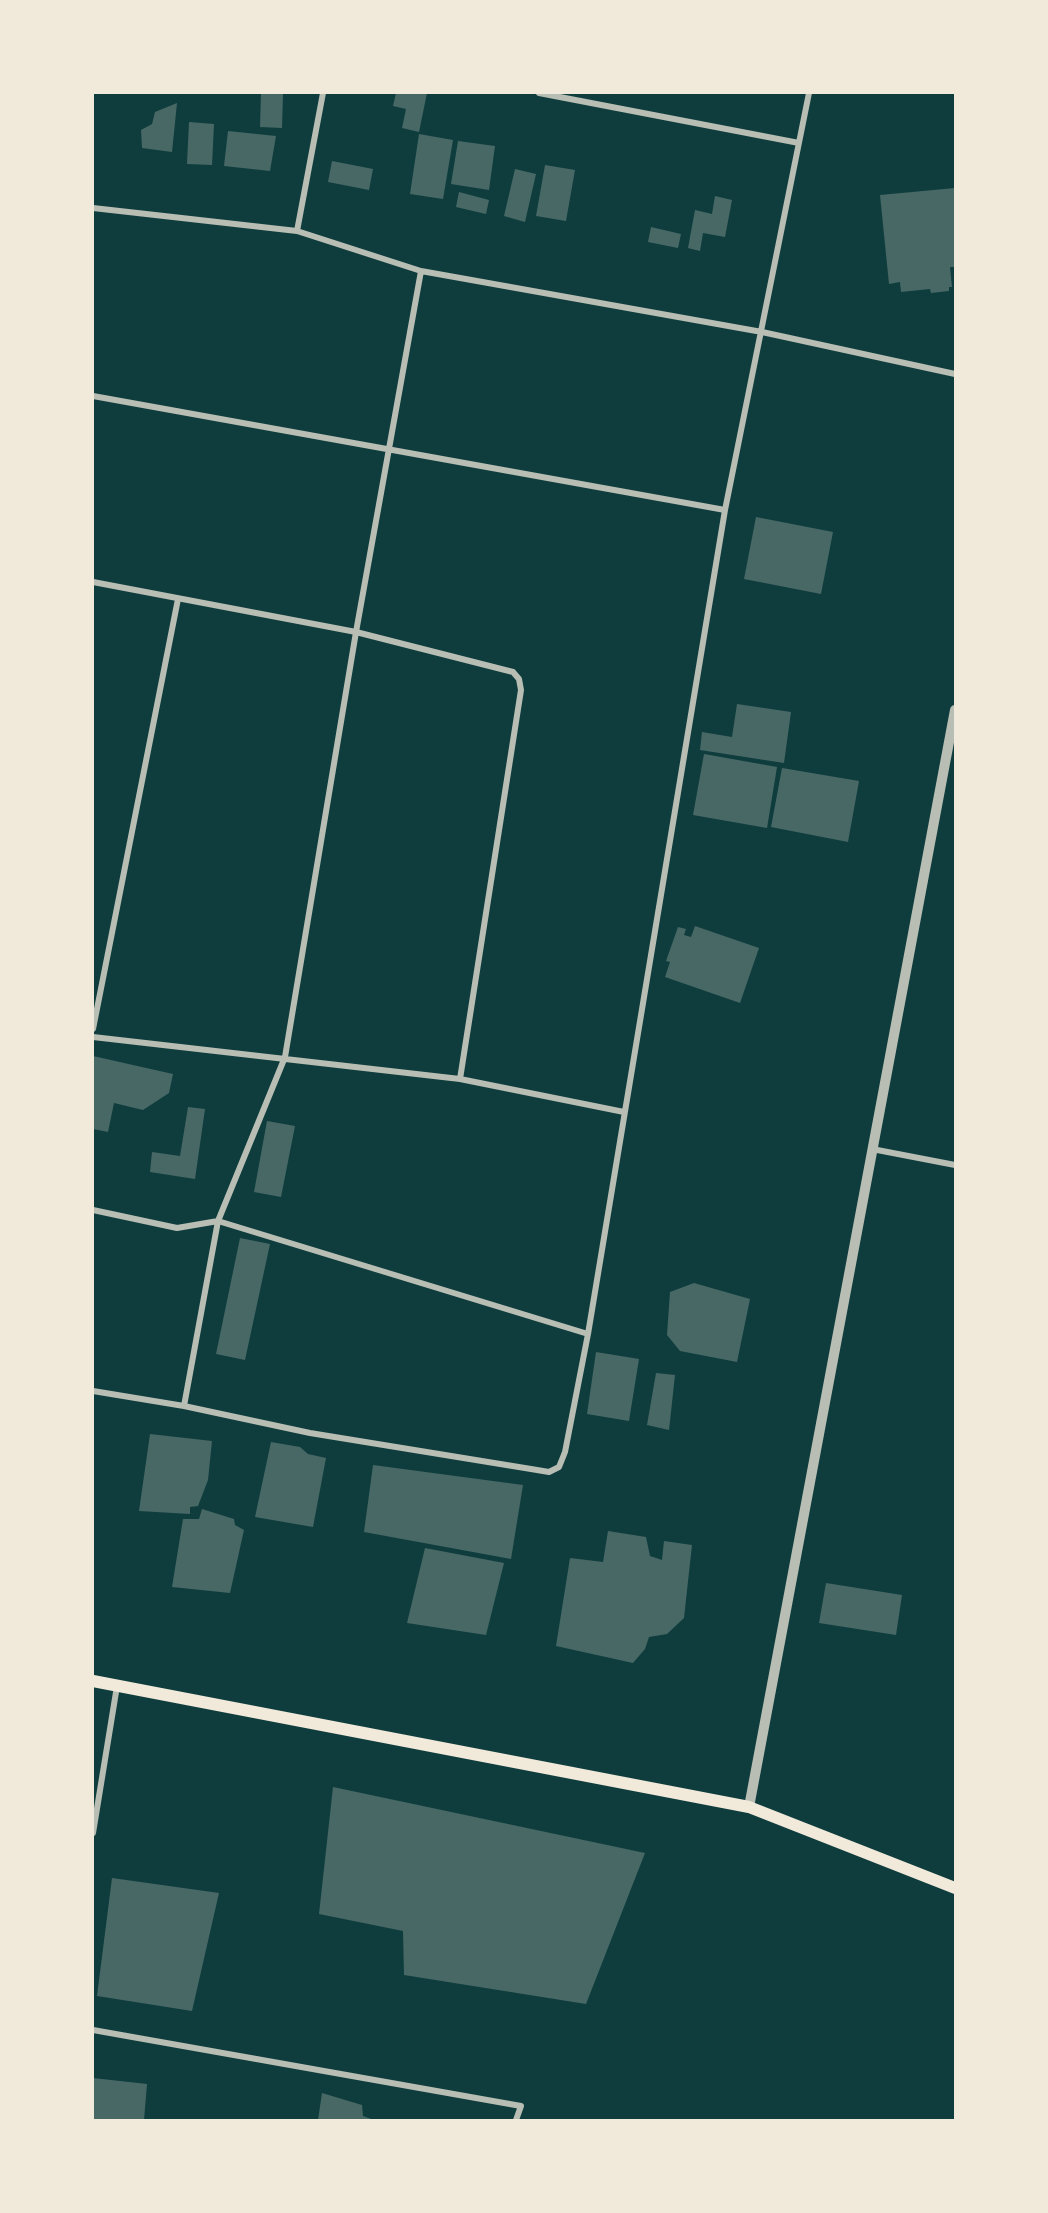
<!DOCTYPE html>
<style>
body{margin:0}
#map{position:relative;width:1048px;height:2213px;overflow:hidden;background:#0f3d3e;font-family:Mulish,sans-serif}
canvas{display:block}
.frame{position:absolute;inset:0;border:94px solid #f1e9da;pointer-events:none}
</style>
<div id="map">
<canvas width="1048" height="2213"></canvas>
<div class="frame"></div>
</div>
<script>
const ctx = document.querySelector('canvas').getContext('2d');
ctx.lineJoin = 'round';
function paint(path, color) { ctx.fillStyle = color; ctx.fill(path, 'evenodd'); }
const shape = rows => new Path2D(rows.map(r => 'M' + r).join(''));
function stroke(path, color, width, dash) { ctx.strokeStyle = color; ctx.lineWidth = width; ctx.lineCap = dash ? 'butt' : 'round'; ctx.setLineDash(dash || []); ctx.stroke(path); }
paint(shape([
 [261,93,283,93,282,128,260,127],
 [396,93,427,93,419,132,402,128,406,109,393,106],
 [177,103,172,152,142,148,141,130,152,124,155,112],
 [189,122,214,124,212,165,187,164],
 [228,131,276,136,270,171,224,166],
 [419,134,453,140,443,199,410,194],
 [458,141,495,146,489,190,451,184],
 [332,161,373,169,369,190,328,182],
 [545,165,575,170,566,221,536,216],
 [515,169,536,174,525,222,504,216],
 [955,188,955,267,950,267,952,287,949,287,949,291,931,293,930,289,901,292,900,282,889,284,880,195],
 [459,192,489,200,486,214,456,207],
 [715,196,732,200,725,237,703,233,700,251,688,248,695,210,712,214],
 [651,227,681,234,678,248,648,242],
 [756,517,833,532,821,594,744,579],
 [737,704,791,712,784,763,700,750,702,732,732,737],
 [704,754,777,767,767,828,693,815],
 [782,768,859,781,848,842,771,827],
 [695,926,759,948,740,1003,665,977,670,962,666,961,678,927,686,929,684,935,691,937],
 [93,1056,173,1074,169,1093,143,1110,114,1103,108,1132,93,1129],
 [188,1107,205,1109,195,1179,150,1172,152,1152,180,1156],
 [267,1121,295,1126,281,1197,254,1192],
 [240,1238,270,1244,245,1360,216,1354],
 [694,1283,750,1299,737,1362,680,1351,667,1335,670,1292],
 [596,1352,639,1359,629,1421,587,1414],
 [656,1373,675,1375,669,1430,647,1425],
 [150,1434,212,1441,208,1480,198,1506,190,1507,190,1514,139,1511],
 [271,1442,300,1447,308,1454,326,1458,313,1527,255,1517],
 [373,1465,523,1485,511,1559,364,1532],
 [202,1509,234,1519,235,1525,244,1530,230,1593,172,1587,183,1519,199,1519],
 [608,1531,646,1537,650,1556,662,1560,664,1541,692,1545,684,1618,667,1634,649,1637,645,1649,633,1663,556,1646,570,1558,603,1562],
 [425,1548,504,1563,486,1635,407,1623],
 [826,1583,902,1595,896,1635,819,1623],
 [333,1787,645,1853,586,2004,404,1975,403,1931,319,1914],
 [112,1878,219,1893,192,2011,97,1996],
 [93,2078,147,2084,144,2120,93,2120],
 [322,2093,362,2105,363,2116,374,2120,318,2120]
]), '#486865');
stroke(shape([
 [539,93,799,143],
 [93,208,297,231,421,271,762,332,955,374],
 [297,231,323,93],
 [93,396,725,510],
 [93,582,356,632,513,672,519,679,521,690,460,1079],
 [93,1029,178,599],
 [93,1037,460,1079,624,1112],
 [872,1149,955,1165],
 [93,1210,177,1228,218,1221,588,1334],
 [93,1391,184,1406,310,1433,531,1469,549,1472,559,1467,565,1452,588,1334,725,510,809,93],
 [184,1406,218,1221,285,1057,356,632,421,271],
 [93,1833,117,1686],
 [93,2030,521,2106,516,2120]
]), '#b8beb3', 6);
stroke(shape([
 [749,1807,955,710]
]), '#b8beb3', 10);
stroke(shape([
 [93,1681,749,1807,955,1888]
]), '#f1e9da', 12);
</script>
